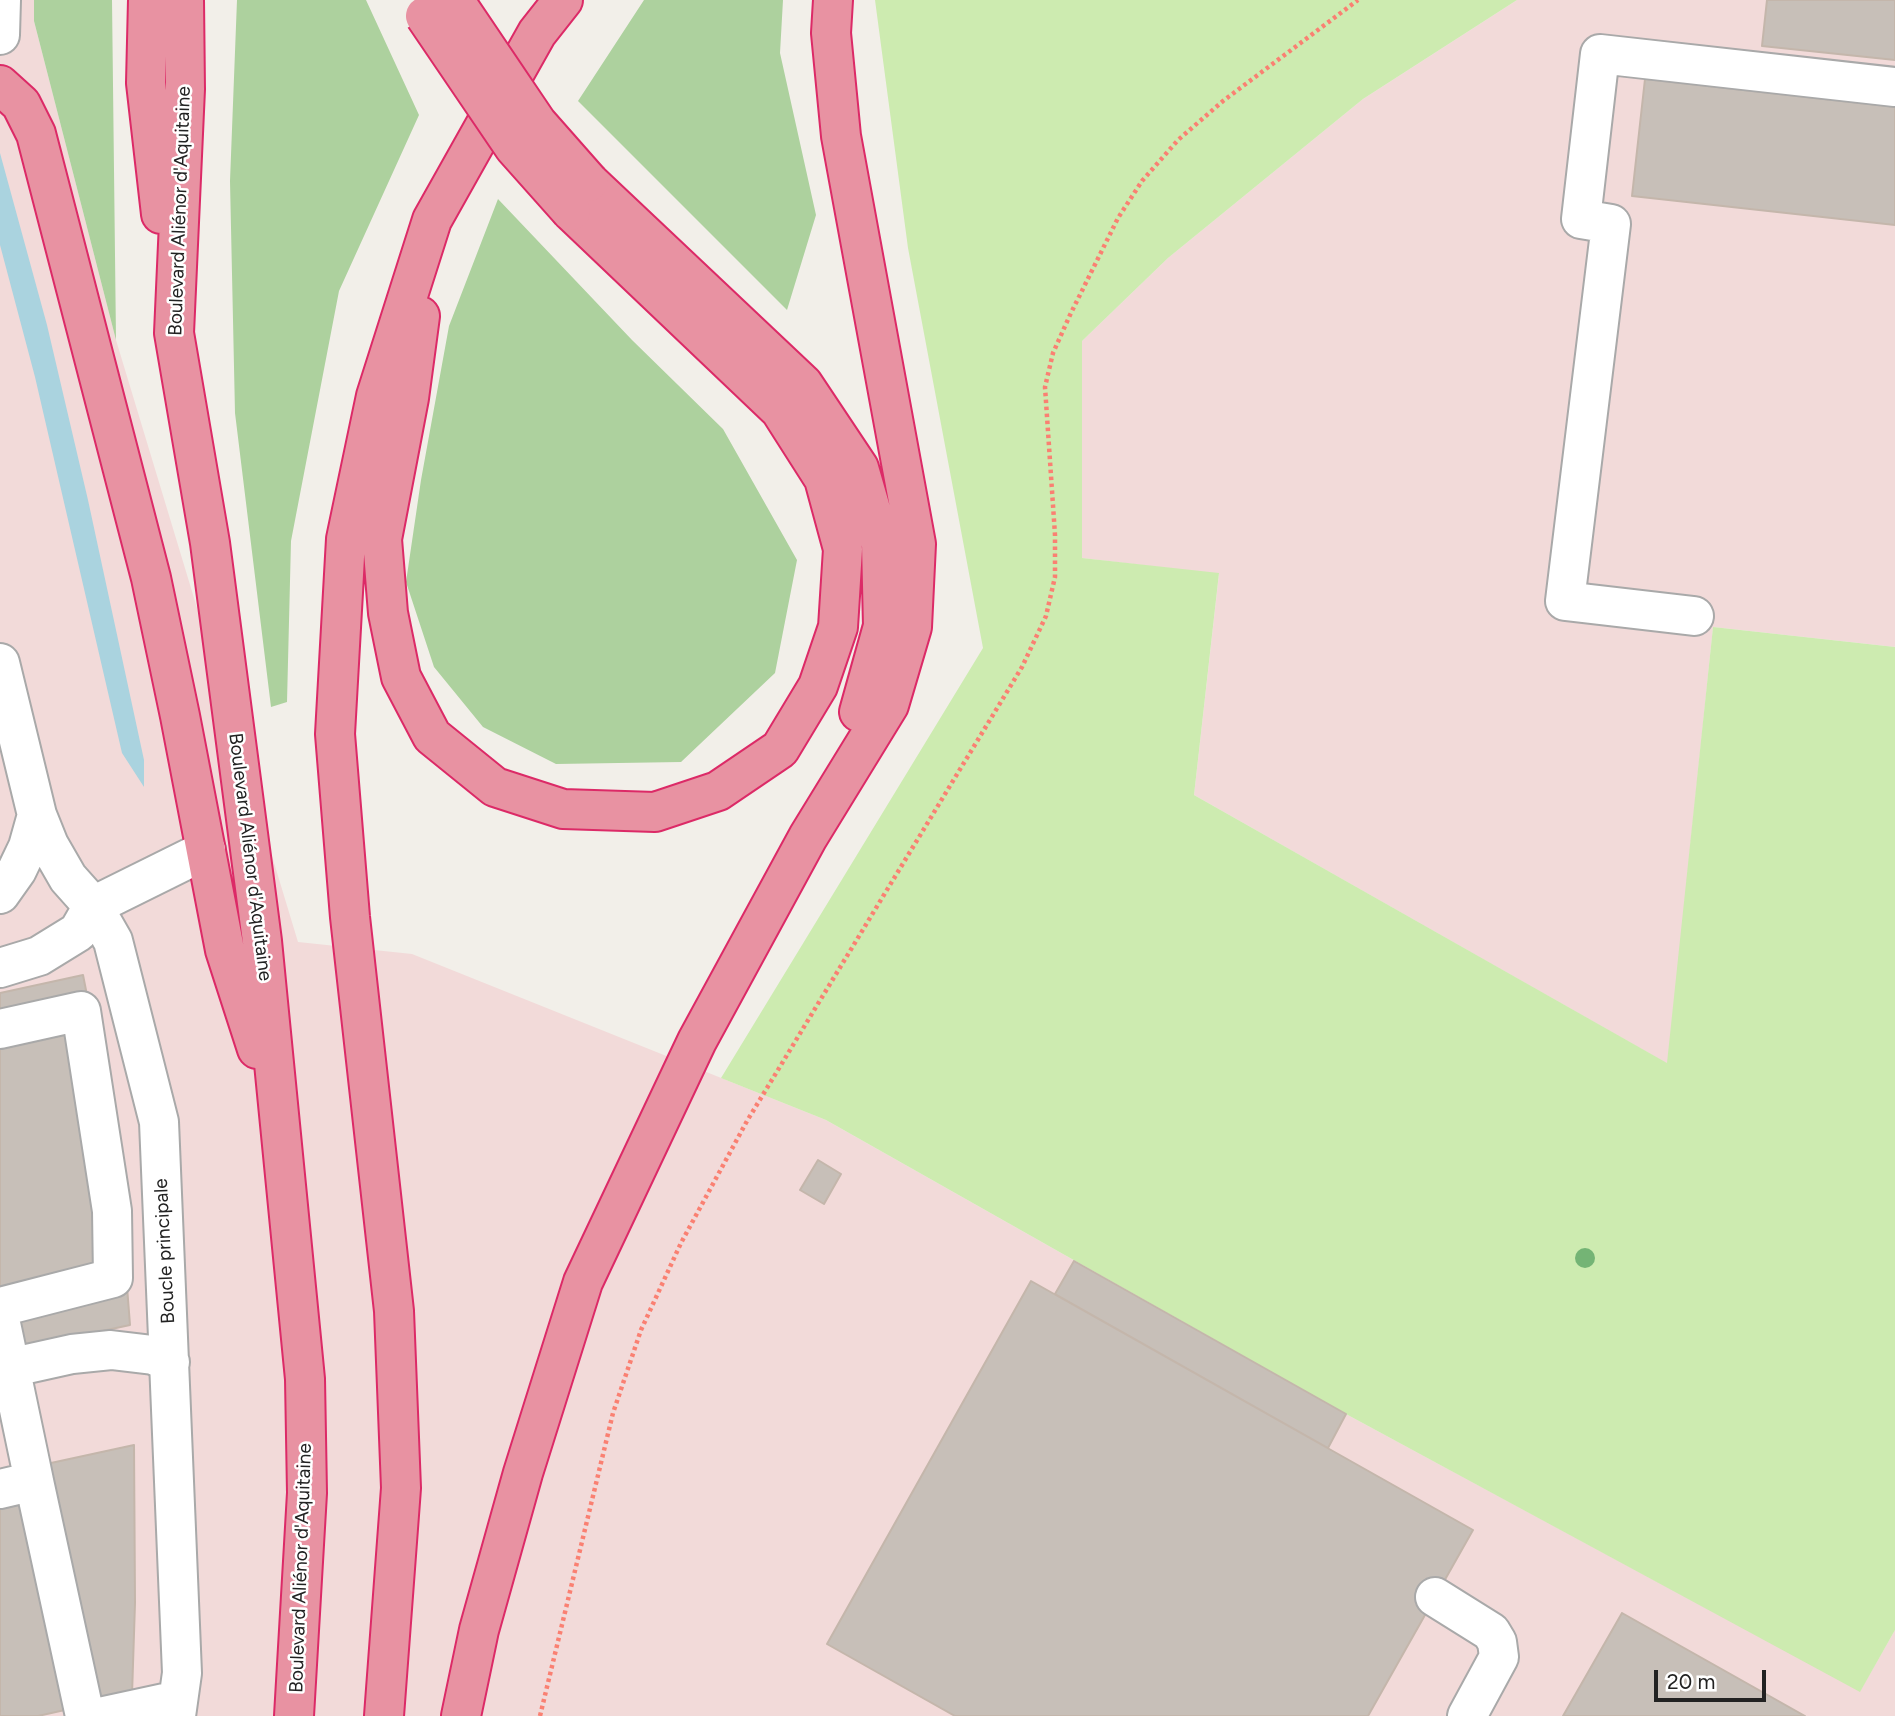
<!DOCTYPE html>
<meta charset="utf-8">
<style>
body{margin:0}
#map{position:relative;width:1895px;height:1716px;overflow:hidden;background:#f2efe9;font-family:Figtree,sans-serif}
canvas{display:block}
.scale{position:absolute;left:1654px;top:1670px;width:112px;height:32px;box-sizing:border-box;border:4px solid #222;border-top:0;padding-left:9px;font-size:21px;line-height:24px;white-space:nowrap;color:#222;-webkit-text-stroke:5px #fff;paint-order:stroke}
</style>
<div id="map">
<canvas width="1895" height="1716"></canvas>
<div class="scale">20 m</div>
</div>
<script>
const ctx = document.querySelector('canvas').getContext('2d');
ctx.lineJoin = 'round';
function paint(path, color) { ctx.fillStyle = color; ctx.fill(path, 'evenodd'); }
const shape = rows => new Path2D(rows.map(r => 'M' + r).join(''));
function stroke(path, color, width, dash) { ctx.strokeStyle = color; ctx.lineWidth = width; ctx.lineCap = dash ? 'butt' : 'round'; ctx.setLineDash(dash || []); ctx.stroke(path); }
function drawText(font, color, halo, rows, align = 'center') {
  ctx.font = font + ' Figtree,sans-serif'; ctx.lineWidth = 5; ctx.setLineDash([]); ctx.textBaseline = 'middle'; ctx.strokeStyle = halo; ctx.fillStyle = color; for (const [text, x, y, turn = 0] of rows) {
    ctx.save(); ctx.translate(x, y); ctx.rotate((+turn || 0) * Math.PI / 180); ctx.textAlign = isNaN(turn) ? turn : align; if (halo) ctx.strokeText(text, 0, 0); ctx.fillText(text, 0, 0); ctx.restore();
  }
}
paint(shape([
 [0,0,34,0,34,21,116,340,298,942,412,954,826,1120,1346,1414,1860,1691,1895,1630,1895,1716,0,1716],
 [1517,0,1895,0,1895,647,1713,627,1668,1064,1194,795,1219,574,1082,558,1082,341,1168,258,1363,99]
]), '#f2dad9');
paint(shape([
 [875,0,1517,0,1363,99,1168,258,1082,341,1082,558,1219,573,1194,795,1667,1063,1713,627,1895,647,1895,1630,1860,1692,1346,1414,826,1120,721,1078,983,648,908,248]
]), '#cdebb0');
paint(shape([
 [34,0,112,0,116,340,34,21],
 [237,0,366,0,419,115,339,291,291,541,287,702,271,707,235,413,230,181],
 [644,0,783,0,780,53,816,215,787,310,578,101],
 [498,199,632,340,723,429,797,560,775,673,681,762,556,764,483,727,434,667,406,582,421,480,449,326]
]), '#add19e');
paint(shape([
 [0,153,47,325,88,500,144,760,144,787,122,753,35,377,0,245]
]), '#aad3df');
const building = shape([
 [1767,0,1895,0,1895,60,1762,46,1767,0],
 [1645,79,1895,107,1895,225,1632,196,1645,79],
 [83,975,100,1061,123,1235,130,1325,0,1353,0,993,83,975],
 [818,1160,841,1174,824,1204,800,1190,818,1160],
 [1074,1261,1346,1414,1328,1448,1055,1294,1074,1261],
 [1031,1281,1473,1530,1368,1716,955,1716,827,1644,1031,1281],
 [134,1445,135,1603,132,1695,38,1716,0,1716,0,1474,134,1445],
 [1622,1613,1805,1716,1563,1716,1622,1613]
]);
paint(building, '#c7bfb8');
stroke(building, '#c4b6ab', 2);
const minor = shape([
 [0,35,1,0],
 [1694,616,1565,601,1611,224,1581,219,1600,54,1895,87],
 [0,663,37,815,49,845,68,878,93,906,113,941,159,1122,182,1673,176,1716],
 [0,894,17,870,28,847,37,815],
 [0,968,39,956,78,932,93,906,206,850],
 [0,1029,81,1011,112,1211,113,1278,0,1307],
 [0,1319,34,1481],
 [0,1370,72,1354,111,1350,153,1355,170,1362],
 [0,1489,34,1481,85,1716],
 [1435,1597,1491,1632,1497,1642,1499,1657,1467,1716],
 [104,1716,178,1700]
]);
const highway = shape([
 [148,0,146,83,161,214],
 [184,0,185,89,174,333,210,543,262,941,305,1379,307,1493,294,1716],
 [0,85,21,104,36,134,151,578,180,716,225,950,257,1049],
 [589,182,803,384,859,468,881,544,883,626,859,712],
 [420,316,409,398,382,539,388,613,401,677,432,736,495,787,563,809,655,812,718,791,780,749,818,686,838,627,843,549,824,479,780,410,571,211],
 [384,1716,401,1488,394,1311,350,917,335,734,346,539,376,396,432,220,537,33,563,0],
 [461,1716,479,1630,523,1473,583,1282,697,1041,808,837,889,705,912,627,916,544,841,136,831,33,833,0]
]);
stroke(minor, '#a9a9a9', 42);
stroke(highway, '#dc2a67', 42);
stroke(shape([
 [540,1716,613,1413,641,1330,681,1243,747,1121,1022,667,1046,616,1055,577,1055,535,1045,387,1053,353,1070,315,1118,218,1142,181,1178,140,1223,101,1358,0]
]), '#fa8072', 4.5, [3.5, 3.5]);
stroke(minor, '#fff', 38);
stroke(highway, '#e892a2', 38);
const highwayBridge = shape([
 [454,0,537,123,589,182],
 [425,16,514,147,571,211]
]);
stroke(highwayBridge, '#dc2a67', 42, []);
stroke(highwayBridge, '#e892a2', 38);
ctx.fillStyle = '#74b475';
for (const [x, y] of [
 [1585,1258]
]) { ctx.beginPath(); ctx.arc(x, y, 10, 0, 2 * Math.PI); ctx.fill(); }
drawText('19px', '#222', '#fff', [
 ["Boulevard Aliénor d'Aquitaine",180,211,-88],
 ["Boulevard Aliénor d'Aquitaine",250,857,83],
 ["Boucle principale",165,1251,-93],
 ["Boulevard Aliénor d'Aquitaine",301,1568,-88]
]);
</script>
